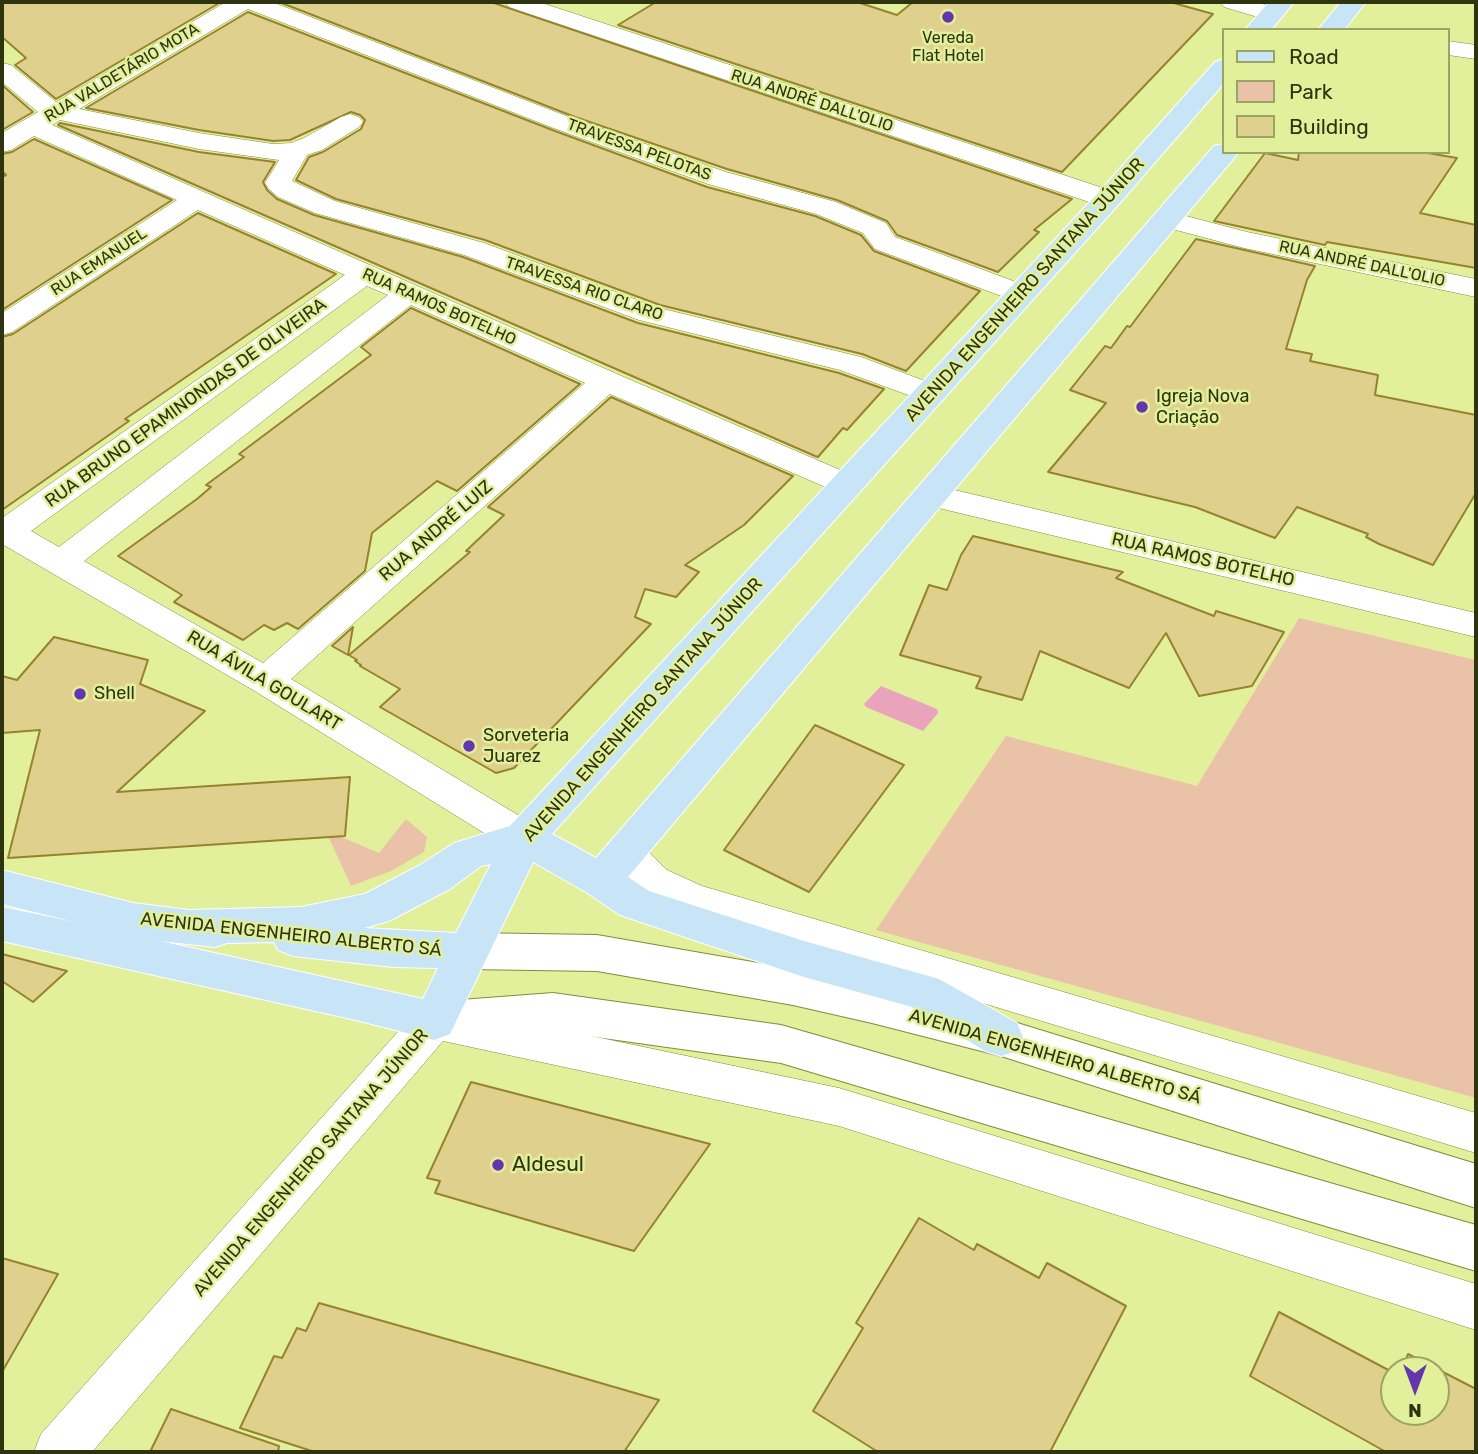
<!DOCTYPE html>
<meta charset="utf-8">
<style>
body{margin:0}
#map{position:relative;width:1478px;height:1454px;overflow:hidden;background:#e2f09c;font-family:Rubik,sans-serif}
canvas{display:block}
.frame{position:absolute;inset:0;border:4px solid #2e3310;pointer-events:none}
.legend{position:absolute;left:1222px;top:28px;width:228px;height:126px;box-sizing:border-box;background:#e2f09c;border:2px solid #9aa464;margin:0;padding:9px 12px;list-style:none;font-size:21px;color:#2e3310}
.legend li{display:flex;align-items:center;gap:14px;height:35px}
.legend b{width:35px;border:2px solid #9aa464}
.north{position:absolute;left:1380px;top:1356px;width:70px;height:70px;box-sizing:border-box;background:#e2f09c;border:2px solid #9aa464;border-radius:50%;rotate:180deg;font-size:19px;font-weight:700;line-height:28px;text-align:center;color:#2e3310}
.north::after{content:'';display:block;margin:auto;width:24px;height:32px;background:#6436ae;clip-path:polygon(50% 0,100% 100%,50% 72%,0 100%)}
</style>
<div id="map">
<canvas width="1478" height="1454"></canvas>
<div class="frame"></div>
<ul class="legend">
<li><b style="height:9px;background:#c7e5f7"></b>Road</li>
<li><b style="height:19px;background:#eac2a7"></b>Park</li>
<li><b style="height:19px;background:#e0d08d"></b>Building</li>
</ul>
<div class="north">N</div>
</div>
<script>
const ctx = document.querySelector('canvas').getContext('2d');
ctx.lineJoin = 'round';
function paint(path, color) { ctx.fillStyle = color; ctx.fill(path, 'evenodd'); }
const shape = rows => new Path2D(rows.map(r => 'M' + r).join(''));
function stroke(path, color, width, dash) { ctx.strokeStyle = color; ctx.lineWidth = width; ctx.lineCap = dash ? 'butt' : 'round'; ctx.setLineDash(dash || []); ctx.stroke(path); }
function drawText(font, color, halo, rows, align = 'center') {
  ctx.font = font + ' Rubik,sans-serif'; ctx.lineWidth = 5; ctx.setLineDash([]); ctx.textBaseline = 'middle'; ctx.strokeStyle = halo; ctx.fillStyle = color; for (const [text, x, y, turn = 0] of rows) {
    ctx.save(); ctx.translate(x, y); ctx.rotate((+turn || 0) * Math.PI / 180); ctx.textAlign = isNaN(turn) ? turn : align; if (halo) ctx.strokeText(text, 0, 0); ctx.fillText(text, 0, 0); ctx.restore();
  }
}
paint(shape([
 [1299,618,1476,660,1476,1098,876,930,1006,736,1197,786],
 [406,819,427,837,424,852,391,871,351,886,328,836,339,836,379,853]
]), '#eac2a7');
paint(shape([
 [881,686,937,709,938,713,923,731,866,707,864,704]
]), '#e9a4bc');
const building = shape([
 [2,2,221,2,56,99,15,65,26,58,2,37,2,2],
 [279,2,491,2,1072,199,1034,230,1039,232,998,272,897,235,887,221,837,200,727,169,575,117,279,2],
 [656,2,857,2,897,15,913,2,1170,2,1213,14,1062,172,618,25,656,2],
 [248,12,555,131,707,187,815,216,861,235,874,251,980,291,906,371,862,354,660,305,485,240,336,199,296,180,309,157,323,152,361,129,365,120,360,115,351,112,290,140,273,141,199,130,86,108,248,12],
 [2,85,33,112,2,130,2,85],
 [60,123,199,152,275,162,263,182,267,190,277,199,314,215,463,257,638,323,839,373,884,389,847,430,843,428,818,457,815,456,58,125,60,123],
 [34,139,172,200,2,310,2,177,6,175,2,171,2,154,12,152,34,139],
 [1299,152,1422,152,1457,158,1420,213,1476,225,1476,268,1327,242,1325,245,1214,221,1265,153,1298,160,1299,152],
 [198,213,336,274,125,419,129,421,2,510,2,337,13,334,198,213],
 [1196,239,1315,266,1307,280,1286,349,1312,354,1310,361,1378,375,1375,395,1476,415,1476,493,1433,565,1379,544,1366,537,1368,534,1297,507,1275,538,1195,507,1048,472,1106,403,1070,390,1105,346,1111,348,1127,326,1130,327,1196,239],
 [411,308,580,384,457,491,437,481,372,533,365,571,298,629,287,623,274,630,264,625,243,640,174,602,182,595,118,556,197,499,211,487,206,485,244,457,239,454,371,355,361,347,411,308],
 [611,397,793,476,744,525,685,565,699,572,676,597,645,589,635,617,651,624,514,768,496,773,380,707,400,689,360,666,361,665,355,661,357,660,349,655,470,552,466,551,504,515,488,507,611,397],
 [973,536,1123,572,1116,578,1214,616,1216,611,1284,632,1252,686,1199,696,1166,633,1129,688,1040,651,1022,700,976,688,981,677,900,655,929,585,947,590,961,555,973,536],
 [353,627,348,655,332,646,353,627],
 [54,637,148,660,140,684,205,711,117,792,350,777,345,836,8,858,40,730,2,733,2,676,17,680,54,637],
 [815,725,904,765,809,892,724,850,815,725],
 [2,954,67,971,33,1002,2,981,2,954],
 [471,1082,710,1144,634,1251,435,1193,440,1181,427,1178,471,1082],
 [919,1218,974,1250,977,1244,1039,1278,1047,1263,1126,1306,1050,1452,878,1452,813,1411,863,1328,856,1323,919,1218],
 [2,1258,58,1274,2,1372,2,1258],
 [319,1303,549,1368,659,1400,624,1452,315,1452,240,1428,274,1356,282,1358,297,1328,306,1331,319,1303],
 [1279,1312,1394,1373,1394,1412,1436,1412,1436,1370,1402,1370,1408,1354,1476,1389,1476,1452,1386,1452,1250,1376,1279,1312],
 [171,1409,279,1446,278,1452,150,1452,171,1409]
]);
paint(building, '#e0d08d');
stroke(building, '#97832d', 2);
const street = shape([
 [226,2,272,2,574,119,726,172,836,202,886,223,895,237,1032,288,1036,294,1032,300,1022,303,1012,300,875,249,863,233,816,214,708,184,556,129,248,9,79,109,199,133,273,144,291,143,304,138,341,117,350,114,359,117,363,122,359,127,322,150,307,155,292,181,335,201,484,243,659,308,861,357,941,387,945,394,941,401,930,403,840,370,639,320,464,255,315,213,278,197,269,189,265,183,279,160,199,149,60,120,52,125,617,374,859,478,864,485,859,492,848,496,837,492,610,394,291,679,538,827,543,838,538,849,524,853,510,849,253,690,2,544,2,518,345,275,198,210,12,332,2,335,2,313,177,200,34,136,11,150,2,152,2,133,38,112,2,82,2,63,11,65,56,102,226,2],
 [367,286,388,295,59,547,31,531,367,286],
 [411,305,585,383,263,663,84,561,411,305],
 [505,2,539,2,1118,193,1121,199,1118,205,1108,207,1098,205,509,7,505,2],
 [1220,2,1256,2,1279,9,1283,14,1279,19,1271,21,1224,7,1220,2],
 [1448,41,1476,45,1476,59,1448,55,1448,41],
 [1167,211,1247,232,1476,279,1476,297,1244,248,1157,225,1153,219,1157,213,1167,211],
 [929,484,1476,613,1476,637,918,503,913,495,918,487,929,484],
 [624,838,638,842,667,870,702,886,1476,1113,1476,1153,677,910,639,892,610,864,604,853,610,842,624,838],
 [434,1003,839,1088,1476,1284,1476,1330,839,1126,443,1041,92,1452,34,1452,41,1434,419,1008,434,1003]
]);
const secondary = shape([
 [469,933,597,935,793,969,1001,1018,1476,1164,1476,1208,1001,1056,872,1023,793,1005,597,971,469,969,454,964,448,951,454,938,469,933],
 [553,993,781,1025,1476,1225,1476,1271,781,1063,553,1031,434,1040,418,1034,412,1021,418,1008,434,1002,553,993]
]);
const primary = shape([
 [1269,2,1294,2,1271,30,1245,30,1269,2],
 [1341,2,1366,2,1344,30,1318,30,1341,2],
 [1224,59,1224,83,1118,205,552,834,596,858,1214,146,1224,144,1224,152,1238,152,1234,158,628,877,649,891,804,941,939,979,1017,1023,1023,1037,1017,1051,1001,1056,985,1051,912,1007,804,977,620,915,586,892,533,862,450,1034,434,1040,360,1021,2,941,2,907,75,922,2,904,2,870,133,903,190,910,301,907,365,894,420,865,454,843,510,826,1098,193,1215,62,1224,59],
 [491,864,456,933,364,928,389,921,450,889,481,866,491,864],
 [160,941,215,947,227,943,274,942,278,950,293,956,393,967,438,968,423,999,160,941]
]);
stroke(street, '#818c3a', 1);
stroke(secondary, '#818c3a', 2);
stroke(primary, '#fff', 2);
paint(street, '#fff');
paint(secondary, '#fff');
paint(primary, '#c7e5f7');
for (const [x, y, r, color] of [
 [948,17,7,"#6436ae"],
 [1142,407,7,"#6436ae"],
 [80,694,7,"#6436ae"],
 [469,746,7,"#6436ae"],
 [498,1165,7,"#6436ae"]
]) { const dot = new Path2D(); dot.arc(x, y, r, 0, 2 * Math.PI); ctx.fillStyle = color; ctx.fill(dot); stroke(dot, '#e2f09c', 2.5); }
drawText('16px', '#2e3310', '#e2f09c', [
 ["Vereda",948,38],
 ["Flat Hotel",948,56]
]);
drawText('16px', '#2e3310', '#e2f09c', [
 ["RUA VALDETÁRIO MOTA",122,73,-31],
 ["RUA ANDRÉ DALL'OLIO",812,101,18],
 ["TRAVESSA PELOTAS",639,150,20],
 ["RUA EMANUEL",99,262,-33],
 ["RUA ANDRÉ DALL'OLIO",1362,264,12],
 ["TRAVESSA RIO CLARO",584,289,19],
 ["RUA RAMOS BOTELHO",439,307,24]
]);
drawText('18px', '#2e3310', '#e2f09c', [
 ["AVENIDA ENGENHEIRO SANTANA JÚNIOR",1025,290,-48],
 ["RUA BRUNO EPAMINONDAS DE OLIVEIRA",186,403,-36],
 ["RUA ANDRÉ LUIZ",436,531,-41],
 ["RUA RAMOS BOTELHO",1203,560,13],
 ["RUA ÁVILA GOULART",264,681,31],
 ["AVENIDA ENGENHEIRO SANTANA JÚNIOR",643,710,-48],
 ["AVENIDA ENGENHEIRO ALBERTO SÁ",291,935,6],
 ["AVENIDA ENGENHEIRO ALBERTO SÁ",1055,1057,16],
 ["AVENIDA ENGENHEIRO SANTANA JÚNIOR",311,1163,-49]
]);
drawText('18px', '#2e3310', '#e2f09c', [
 ["Igreja Nova",1156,397],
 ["Criação",1156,418],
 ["Shell",94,694],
 ["Sorveteria",483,736],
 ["Juarez",483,757]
], 'left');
drawText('21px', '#2e3310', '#e2f09c', [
 ["Aldesul",512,1165]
], 'left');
</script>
